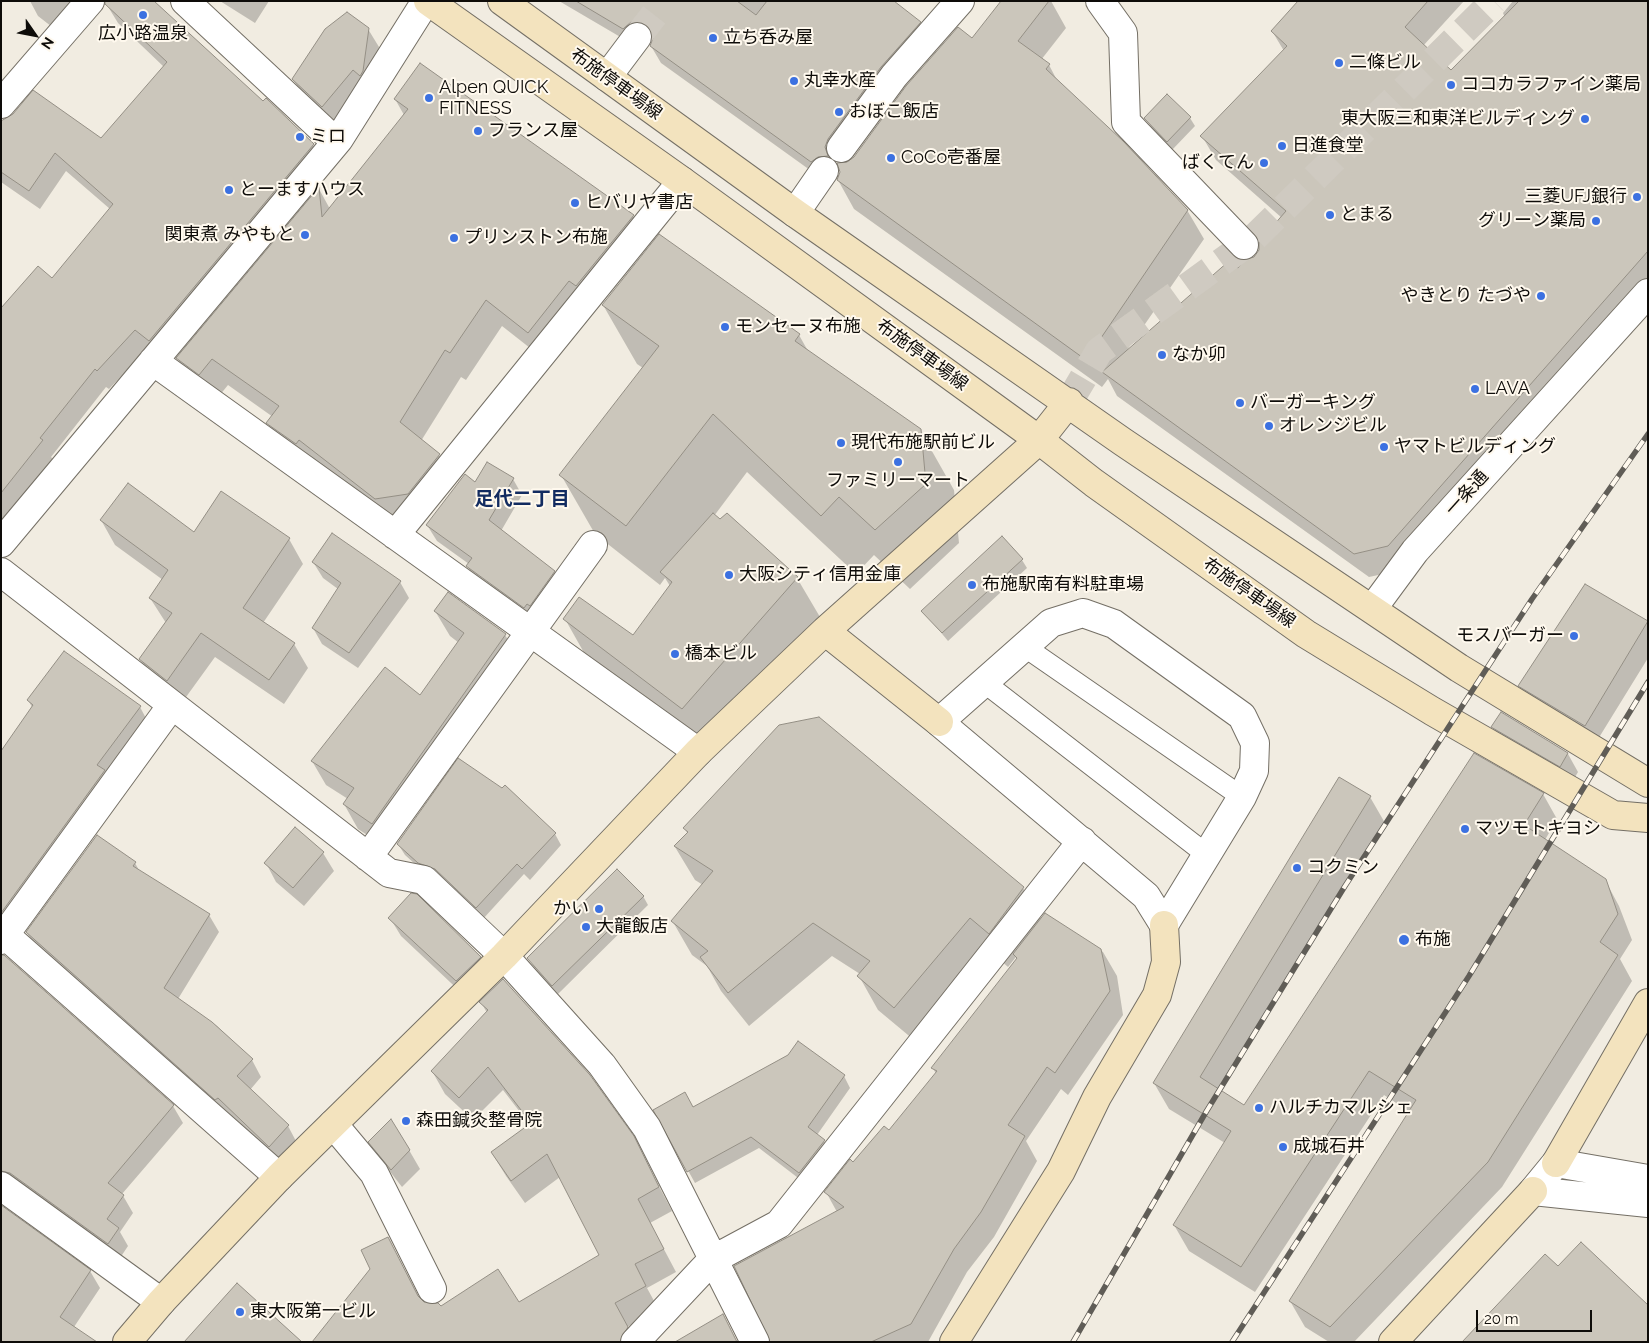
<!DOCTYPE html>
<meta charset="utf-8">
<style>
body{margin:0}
#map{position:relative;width:1649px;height:1343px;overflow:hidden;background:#f1ece1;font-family:Raleway,sans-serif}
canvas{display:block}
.frame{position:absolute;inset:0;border:2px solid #0e0c09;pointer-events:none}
.north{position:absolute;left:10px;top:10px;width:50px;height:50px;-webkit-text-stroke:4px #fff9ee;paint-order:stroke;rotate:123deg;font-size:14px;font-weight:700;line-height:20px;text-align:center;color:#0e0c09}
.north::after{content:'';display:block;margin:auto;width:18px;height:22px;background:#0e0c09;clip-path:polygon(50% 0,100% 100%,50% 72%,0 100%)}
.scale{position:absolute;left:1476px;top:1310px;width:116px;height:22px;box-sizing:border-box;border:2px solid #0e0c09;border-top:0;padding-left:6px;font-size:15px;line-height:18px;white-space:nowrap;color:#0e0c09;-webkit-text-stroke:4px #fff9ee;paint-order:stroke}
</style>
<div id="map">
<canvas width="1649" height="1343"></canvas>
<div class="frame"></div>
<div class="north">N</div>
<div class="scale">20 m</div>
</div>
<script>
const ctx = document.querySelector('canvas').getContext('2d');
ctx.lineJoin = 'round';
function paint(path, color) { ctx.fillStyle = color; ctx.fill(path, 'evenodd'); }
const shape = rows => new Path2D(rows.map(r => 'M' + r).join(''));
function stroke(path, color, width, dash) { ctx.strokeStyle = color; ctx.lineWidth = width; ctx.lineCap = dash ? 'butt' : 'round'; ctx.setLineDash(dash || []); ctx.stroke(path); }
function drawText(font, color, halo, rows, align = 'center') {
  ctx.font = font + ' Raleway,"Noto Sans JP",sans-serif'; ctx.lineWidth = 4; ctx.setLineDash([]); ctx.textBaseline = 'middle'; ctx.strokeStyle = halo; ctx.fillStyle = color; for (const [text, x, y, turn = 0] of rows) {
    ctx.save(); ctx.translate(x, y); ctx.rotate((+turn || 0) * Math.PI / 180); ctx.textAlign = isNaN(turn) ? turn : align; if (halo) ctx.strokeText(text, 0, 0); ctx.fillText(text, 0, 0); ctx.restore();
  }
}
paint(shape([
 [30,1,93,1,65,37,38,16],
 [94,1,152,1,263,103,266,100,313,145,324,164,109,389,106,387,51,457,53,459,5,522,1,538,1,310,52,279,110,209,66,171,40,209,1,182,1,123,101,140,164,67,118,23,107,5,97,5],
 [220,1,269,1,255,23],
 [559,1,892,1,920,23,929,40,837,156,834,164,821,178,661,63,651,46,653,40,649,38,634,45],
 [1003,1,1051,1,1066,28,1041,60,1049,65,1058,82,1187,210,1204,239,1127,350,1255,258,1282,218,1216,160,1202,136,1284,51,1272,31,1299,1,1464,1,1423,46,1451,72,1505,18,1503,13,1513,1,1648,1,1648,290,1402,570,1369,577,1117,396,1108,379,1102,387,854,209,838,180,847,164,973,39],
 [368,29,379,47,373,90,333,125,304,98,293,79],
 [421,65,633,216,649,244,544,359,502,326,466,380,461,377,421,441,439,455,455,482,392,526,284,450,268,423,273,417,228,385,215,401,193,386,177,358,319,189,330,209,404,115,395,99],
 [1146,118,1190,118,1195,126,1172,150,1151,127],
 [603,305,799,335,808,351,920,430,954,490,959,543,910,589,874,555,856,574,747,472,714,516,720,521,727,515,797,578,820,617,705,747,587,658,565,619,633,637,670,586,665,578,660,585,595,534,561,475,643,368,637,364],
 [513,479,522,495,501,531,554,571,564,588,539,622,477,582,467,566,469,564,437,541,427,525,475,484],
 [222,493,289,539,303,564,263,623,294,644,308,668,284,704,215,657,181,704,154,684,140,659,166,623,150,598,163,580,115,545,101,520,194,533],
 [1022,560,1027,568,948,641,923,611],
 [313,562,400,582,409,598,358,668,322,644,313,628,338,589,323,578],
 [1585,586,1648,622,1648,658,1595,744,1530,704,1520,686],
 [435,611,505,635,520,659,387,848,358,829,344,804,348,799,326,785,312,761,420,697,459,643,450,636],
 [28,700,140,707,149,724,1,943,1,753,32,707],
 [1493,727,1568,754,1578,772,1571,784,1503,745],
 [1543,794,1557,819,1545,840,1605,880,1619,906,1632,940,1620,959,1632,981,1502,1187,1354,1342,1329,1342,1305,1327,1290,1301,1410,1112,1384,1095,1255,1292,1189,1251,1174,1225,1225,1143,1169,1109,1154,1083,1370,797,1385,823,1221,1092,1244,1107],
 [684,828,1023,888,1041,919,1046,914,1103,952,1117,976,1123,1015,1068,1095,1061,1089,1026,1141,1037,1161,994,1237,967,1272,928,1342,771,1342,837,1212,826,1192,853,1164,889,1132,936,1074,933,1068,1017,960,1016,957,1008,967,990,951,914,1040,878,1010,859,976,860,974,832,956,749,1026,721,991,707,966,692,955,673,922,703,885,695,880,675,847,688,834],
 [555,834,561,845,530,880,524,874,483,919,426,874,405,855,398,844],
 [323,853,334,871,304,906,276,882,266,863],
 [135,863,140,872,209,915,219,932,178,999,217,1026,252,1060,261,1077,250,1090,288,1126,297,1143,279,1163,37,949,27,933],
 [643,896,648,905,558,994,534,967,529,958],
 [390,918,480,958,490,976,467,998,401,936],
 [1,956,173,1106,183,1123,122,1194,133,1213,120,1232,128,1246,118,1261,1,1191],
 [481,1002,633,1137,672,1211,650,1223,676,1272,647,1288,659,1310,627,1327,635,1342,313,1342,371,1269,388,1238,421,1301,440,1308,518,1303,601,1255,560,1177,525,1203,506,1176,492,1153,530,1125,503,1090,473,1120,445,1094,432,1071,487,1013],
 [844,1076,850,1088,817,1135,824,1141,831,1153,806,1184,759,1148,695,1183,655,1111,693,1108],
 [370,1142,409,1150,420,1169,402,1187,381,1160],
 [90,1271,100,1288,74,1327,1,1342]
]), '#0003');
const building = shape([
 [105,1,154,1,263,101,266,98,314,144,149,341,135,330,97,371,95,369,40,438,43,440,1,493,1,308,38,266,52,278,113,204,55,153,29,191,1,172,1,121,13,114,33,90,101,138,167,62,105,4,105,1],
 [576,1,737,1,756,15,767,1,894,1,921,22,881,67,828,139,825,147,828,156,818,157,811,162,650,46,653,38,652,31,646,24,638,21,631,22,623,29,576,1],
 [1001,1,1049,1,1018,41,1050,64,1046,69,1123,141,1188,210,1086,360,837,180,840,172,837,163,847,162,854,157,906,86,958,27,972,38,1001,1],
 [1298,1,1428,1,1405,27,1451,70,1519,1,1648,1,1648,251,1388,546,1354,554,1102,372,1229,261,1238,268,1244,260,1254,257,1259,250,1259,242,1286,211,1200,136,1287,46,1271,31,1298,1],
 [347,12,369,28,363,71,360,76,353,70,322,107,292,79,325,29,347,12],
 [420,63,634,215,576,286,569,281,528,333,486,300,450,353,445,350,400,422,440,454,408,494,375,499,299,440,296,444,266,423,279,406,212,359,199,375,176,358,319,187,322,217,408,109,394,99,420,63],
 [1167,94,1191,117,1167,142,1144,118,1167,94],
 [659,234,800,334,795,341,921,429,926,484,875,530,839,497,821,516,713,414,626,526,559,475,659,346,602,305,659,234],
 [487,462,514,478,489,520,555,571,530,606,527,604,524,608,466,566,472,558,426,525,465,474,475,482,487,462],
 [128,483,194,532,221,491,290,538,243,608,295,643,269,680,201,633,167,681,139,659,172,613,149,598,168,570,100,520,128,483],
 [713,513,720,519,727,513,798,577,682,709,563,619,579,597,633,635,672,582,660,572,713,513],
 [332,533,401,581,349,653,312,628,341,583,312,562,332,533],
 [1002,536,1023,559,942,633,921,611,1002,536],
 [1585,584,1648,621,1585,726,1518,686,1585,584],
 [448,592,506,634,372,824,343,804,354,788,311,761,385,667,420,695,464,633,434,611,448,592],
 [64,651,141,706,97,765,105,770,1,913,1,751,33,705,27,700,64,651],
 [1501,712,1568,753,1560,767,1491,727,1501,712],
 [819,717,1024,887,989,934,970,918,894,1008,857,976,870,961,813,923,728,993,700,957,708,951,671,921,713,871,674,846,688,832,683,828,779,725,819,717],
 [1474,753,1544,793,1524,825,1606,879,1618,914,1600,942,1618,955,1488,1162,1330,1327,1289,1301,1416,1100,1369,1071,1241,1267,1173,1225,1231,1131,1153,1083,1339,777,1371,796,1200,1077,1244,1105,1474,753],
 [458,758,502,788,505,785,556,833,522,869,517,864,476,908,435,869,418,863,397,844,458,758],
 [295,827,324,852,293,888,264,863,295,827],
 [97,835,136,862,133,866,210,914,164,988,212,1022,253,1059,237,1076,289,1125,269,1147,218,1098,215,1100,26,932,97,835],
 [617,869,644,896,552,986,527,958,617,869],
 [411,893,417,894,481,957,456,981,388,918,411,893],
 [1045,913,1101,949,1110,991,1055,1073,1047,1067,1008,1125,1025,1136,981,1212,954,1249,911,1324,871,1342,770,1342,734,1266,844,1207,824,1192,850,1159,853,1162,884,1126,889,1130,937,1071,931,1068,1017,958,1013,954,1045,913],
 [1,955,4,955,174,1105,108,1183,124,1195,107,1219,119,1228,108,1244,10,1173,1,1171,1,955],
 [503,979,590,1075,634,1136,659,1187,638,1199,664,1249,635,1264,646,1286,615,1303,628,1327,620,1342,312,1342,370,1269,361,1250,388,1237,418,1296,424,1302,438,1303,441,1306,498,1269,519,1302,599,1255,547,1154,511,1181,491,1152,531,1123,488,1067,459,1098,431,1071,488,1010,479,1002,503,979],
 [798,1041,845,1075,808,1127,825,1140,799,1173,751,1137,687,1172,653,1110,685,1092,693,1107,788,1055,798,1041],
 [391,1119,410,1150,391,1170,368,1142,391,1119],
 [1,1205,91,1270,60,1317,97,1342,1,1342,1,1205],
 [1581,1242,1648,1305,1648,1342,1462,1342,1545,1254,1558,1266,1581,1242],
 [237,1283,302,1342,184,1342,237,1283],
 [723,1314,737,1342,675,1342,723,1314]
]);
paint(building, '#cbc6bb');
stroke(building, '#948f85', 1);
stroke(shape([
 [637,37,655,14],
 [1069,402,1099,351,1252,240,1494,1]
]), '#cfcac1', 28, [28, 14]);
const lane = shape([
 [1025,647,1242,797],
 [985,683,1206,854]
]);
const street = shape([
 [185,1,336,142],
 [1100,1,1123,33,1126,122,1244,245],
 [607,77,637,37],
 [1,104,90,1],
 [841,148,894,76,960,1],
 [795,213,824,171],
 [153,361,698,752],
 [395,535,682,181],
 [1,543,339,139,426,1],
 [1,572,389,873,424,880,504,956,602,1065,647,1128,755,1342],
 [1373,608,1415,551,1648,293],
 [1083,613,1114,624,1242,716,1255,743,1254,771,1242,797,1164,925,1146,896,939,722,1051,623,1083,613],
 [368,857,593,545],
 [5,935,279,1177],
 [1,940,172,705],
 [333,1124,374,1173,432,1289],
 [1,1186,161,1302],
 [1533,1191,1556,1163,1648,1179],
 [1533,1191,1648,1203],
 [635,1342,712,1260,779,1224,1082,841]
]);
const secondary = shape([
 [428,1,682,181,1039,440,1094,483,1306,634,1432,711,1613,815,1648,818],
 [502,1,795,213,1123,442,1459,668,1648,783],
 [825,631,939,722],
 [1556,1163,1648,1003],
 [127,1342,161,1302,279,1177,504,956,698,752,825,631,1039,440,1069,402],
 [954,1342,1061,1171,1097,1097,1157,995,1166,962,1164,925],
 [1393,1342,1533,1191]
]);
stroke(lane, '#746f65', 22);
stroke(street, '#746f65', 30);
stroke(secondary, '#746f65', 30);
stroke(lane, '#fff', 20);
stroke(street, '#fff', 28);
stroke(secondary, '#f3e3be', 28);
const rail = shape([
 [1073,1342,1206,1112,1345,886,1532,599,1648,434],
 [1232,1342,1469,976,1648,682]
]);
stroke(rail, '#605d57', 5.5);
stroke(rail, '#fff9ee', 4, [11]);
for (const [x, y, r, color] of [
 [143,15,5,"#3c71e1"],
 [713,38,5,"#3c71e1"],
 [1339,63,5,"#3c71e1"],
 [794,81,5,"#3c71e1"],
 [1451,85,5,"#3c71e1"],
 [429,98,5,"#3c71e1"],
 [839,112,5,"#3c71e1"],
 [1585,119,5,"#3c71e1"],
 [478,131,5,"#3c71e1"],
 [300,137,5,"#3c71e1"],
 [1282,146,5,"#3c71e1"],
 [891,158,5,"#3c71e1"],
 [1264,163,5,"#3c71e1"],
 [229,190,5,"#3c71e1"],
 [1637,197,5,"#3c71e1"],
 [575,203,5,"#3c71e1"],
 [1330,215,5,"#3c71e1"],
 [1596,221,5,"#3c71e1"],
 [305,235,5,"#3c71e1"],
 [454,238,5,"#3c71e1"],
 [1541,296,5,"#3c71e1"],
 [725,327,5,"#3c71e1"],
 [1162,355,5,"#3c71e1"],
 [1475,389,5,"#3c71e1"],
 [1240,403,5,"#3c71e1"],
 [1269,426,5,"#3c71e1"],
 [841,443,5,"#3c71e1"],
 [1384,447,5,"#3c71e1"],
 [898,462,5,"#3c71e1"],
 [729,575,5,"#3c71e1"],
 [972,585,5,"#3c71e1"],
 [1574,636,5,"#3c71e1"],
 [675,654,5,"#3c71e1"],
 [1465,829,5,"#3c71e1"],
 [1297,868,5,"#3c71e1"],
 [599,909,5,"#3c71e1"],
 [586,927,5,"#3c71e1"],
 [1404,940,6,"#3c71e1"],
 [1259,1108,5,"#3c71e1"],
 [406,1121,5,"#3c71e1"],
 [1283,1147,5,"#3c71e1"],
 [240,1312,5,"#3c71e1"]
]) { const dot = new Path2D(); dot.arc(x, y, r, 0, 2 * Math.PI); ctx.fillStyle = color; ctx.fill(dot); stroke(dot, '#fff9ee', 2); }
drawText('18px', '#0e0c09', '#fff9ee', [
 ["広小路温泉",143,34,"center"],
 ["立ち呑み屋",723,38],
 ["二條ビル",1349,63],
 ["丸幸水産",804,81],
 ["ココカラファイン薬局",1461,85],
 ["Alpen QUICK",439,88],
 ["FITNESS",439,109],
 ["おぼこ飯店",849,112],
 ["東大阪三和東洋ビルディング",1575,119,"right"],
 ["フランス屋",488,131],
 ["ミロ",310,137],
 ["日進食堂",1292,146],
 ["CoCo壱番屋",901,158],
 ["ばくてん",1254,163,"right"],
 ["とーますハウス",239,190],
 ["三菱UFJ銀行",1627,197,"right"],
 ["ヒバリヤ書店",585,203],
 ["とまる",1340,215],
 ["グリーン薬局",1586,221,"right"],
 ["関東煮 みやもと",295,235,"right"],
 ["プリンストン布施",464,238],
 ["やきとり たづや",1531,296,"right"],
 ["モンセーヌ布施",735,327],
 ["なか卯",1172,355],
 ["LAVA",1485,389],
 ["バーガーキング",1250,403],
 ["オレンジビル",1279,426],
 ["現代布施駅前ビル",851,443],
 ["ヤマトビルディング",1394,447],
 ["ファミリーマート",898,481,"center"],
 ["大阪シティ信用金庫",739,575],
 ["布施駅南有料駐車場",982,585],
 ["モスバーガー",1564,636,"right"],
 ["橋本ビル",685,654],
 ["マツモトキヨシ",1475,829],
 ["コクミン",1307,868],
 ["かい",589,909,"right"],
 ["大龍飯店",596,927],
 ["布施",1415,940],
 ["ハルチカマルシェ",1269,1108],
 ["森田鍼灸整骨院",416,1121],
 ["成城石井",1293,1147],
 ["東大阪第一ビル",250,1312]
], 'left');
drawText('18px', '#0e0c09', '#fff9ee', [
 ["布施停車場線",616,84,36],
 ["布施停車場線",922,355,36],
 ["一条通",1467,493,-48],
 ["布施停車場線",1249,593,35]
]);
drawText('bold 19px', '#122b60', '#fff9ee', [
 ["足代二丁目",522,499]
]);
</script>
